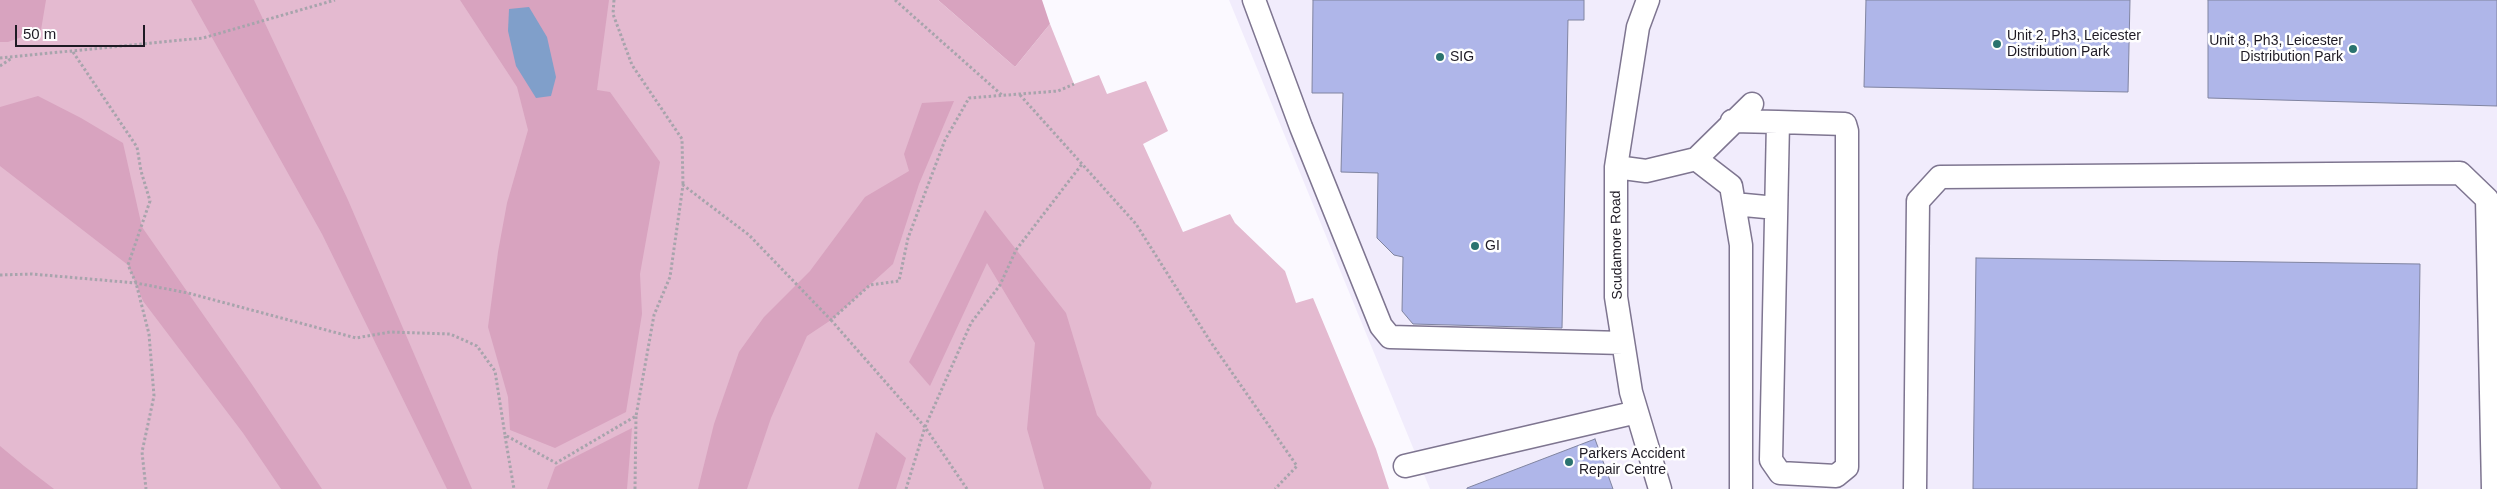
<!DOCTYPE html>
<style>
body{margin:0}
#map{position:relative;width:2497px;height:489px;overflow:hidden;background:#fbf9ff;font-family:Helvetica,sans-serif}
canvas{display:block}
.scale{position:absolute;left:15px;top:25px;width:130px;height:22px;box-sizing:border-box;border:2px solid #1e1a24;border-top:0;padding-left:6px;font-size:15px;line-height:18px;white-space:nowrap;color:#1e1a24;-webkit-text-stroke:4px #fff;paint-order:stroke}
</style>
<div id="map">
<canvas width="2497" height="489"></canvas>
<div class="scale">50 m</div>
</div>
<script>
const ctx = document.querySelector('canvas').getContext('2d');
ctx.lineJoin = 'round';
function paint(path, color) { ctx.fillStyle = color; ctx.fill(path, 'evenodd'); }
const shape = rows => new Path2D(rows.map(r => 'M' + r).join(''));
function stroke(path, color, width, dash) { ctx.strokeStyle = color; ctx.lineWidth = width; ctx.lineCap = dash ? 'butt' : 'round'; ctx.setLineDash(dash || []); ctx.stroke(path); }
function drawText(font, color, halo, rows, align = 'center') {
  ctx.font = font + ' Helvetica,sans-serif'; ctx.lineWidth = 5; ctx.setLineDash([]); ctx.textBaseline = 'middle'; ctx.strokeStyle = halo; ctx.fillStyle = color; for (const [text, x, y, turn = 0] of rows) {
    ctx.save(); ctx.translate(x, y); ctx.rotate((+turn || 0) * Math.PI / 180); ctx.textAlign = isNaN(turn) ? turn : align; if (halo) ctx.strokeText(text, 0, 0); ctx.fillText(text, 0, 0); ctx.restore();
  }
}
paint(shape([
 [1229,0,2497,0,2497,489,1430,489]
]), '#f1ecfc');
paint(shape([
 [0,0,938,0,1015,67,1050,24,1074,84,1099,75,1107,94,1146,81,1168,131,1143,144,1183,232,1230,214,1235,223,1285,271,1296,303,1313,298,1376,449,1389,489,0,489]
]), '#e4bad0');
paint(shape([
 [0,0,46,0,41,30,8,42,0,42],
 [191,0,254,0,348,200,472,489,447,489,322,234],
 [460,0,609,0,597,90,610,92,660,162,640,274,642,314,626,412,555,448,510,430,508,397,488,327,498,252,507,203,528,130,517,87],
 [938,0,1042,0,1050,24,1015,67],
 [38,96,81,118,123,143,142,227,251,383,322,489,281,489,243,433,143,301,128,265,0,166,0,107],
 [954,101,919,184,893,264,831,320,807,336,771,418,747,489,698,489,714,424,739,352,764,317,810,271,865,197,909,171,904,154,922,103],
 [985,210,1066,313,1097,415,1152,483,1150,489,1044,489,1027,429,1035,343,987,263,930,386,909,362],
 [632,428,627,489,547,489,555,467],
 [876,432,906,458,896,489,858,489],
 [0,446,24,466,54,489,0,489]
]), '#d8a3bf');
paint(shape([
 [529,7,547,37,556,77,551,96,536,98,516,66,508,31,509,9]
]), '#809fca');
const building = shape([
 [1313,0,1584,0,1584,20,1568,20,1562,328,1413,324,1402,311,1403,257,1394,255,1377,238,1378,173,1341,172,1343,93,1312,93,1313,0],
 [1866,0,2130,0,2128,92,1864,87,1866,0],
 [2208,0,2497,0,2497,106,2208,98,2208,0],
 [1976,258,2420,264,2417,489,1973,489,1976,258],
 [1595,439,1613,489,1467,489,1467,488,1595,439]
]);
paint(building, '#afb6e9');
stroke(building, '#8084a0', 1);
const minor = shape([
 [1254,0,1301,127,1381,326,1390,337,1623,343],
 [1648,0,1638,27,1616,167,1616,297,1631,392,1660,489],
 [1732,121,1778,122,1845,124,1847,131,1847,467,1836,476,1780,473,1771,460,1778,122],
 [1696,159,1731,186,1741,245,1741,489],
 [1616,167,1646,171,1696,159,1752,104],
 [1734,204,1776,208],
 [1405,466,1637,412],
 [1915,489,1918,201,1940,177,2460,173,2487,199,2493,489]
]);
stroke(minor, '#7e7590', 25);
stroke(shape([
 [614,0,613,14,632,65,682,139,683,185],
 [895,0,1003,96],
 [73,52,137,147,141,171,150,201,128,265,136,283,149,334,154,396,142,452,146,489],
 [0,58,203,38,335,0],
 [0,66,12,58],
 [1020,95,1136,224,1210,341,1297,466,1275,489],
 [0,275,32,274,136,283,188,293,356,338,390,332,450,334,477,346,495,371,505,435,556,463,636,416,654,315,670,277,683,185,749,235,831,320,870,285,899,281,908,238,945,140,969,98,1058,91,1074,84],
 [831,320,925,427,906,489],
 [505,436,514,489],
 [635,489,636,416],
 [967,489,925,427,971,323,1000,285,1016,250,1082,164]
]), '#a7a4ac', 3, [2.5, 2.5]);
stroke(minor, '#fff', 22);
for (const [x, y, r, color] of [
 [1997,44,5,"#2a736f"],
 [2353,49,5,"#2a736f"],
 [1440,57,5,"#2a736f"],
 [1475,246,5,"#2a736f"],
 [1569,462,5,"#2a736f"]
]) { const dot = new Path2D(); dot.arc(x, y, r, 0, 2 * Math.PI); ctx.fillStyle = color; ctx.fill(dot); stroke(dot, '#fff', 2); }
drawText('14px', '#1e1a24', '#fff', [
 ["Unit 2, Ph3, Leicester",2007,36],
 ["Distribution Park",2007,52],
 ["Unit 8, Ph3, Leicester",2343,41,"right"],
 ["Distribution Park",2343,57,"right"],
 ["SIG",1450,57],
 ["GI",1485,246],
 ["Parkers Accident",1579,454],
 ["Repair Centre",1579,470]
], 'left');
drawText('14px', '#1e1a24', '#fff', [
 ["Scudamore Road",1617,245,-91]
]);
</script>
